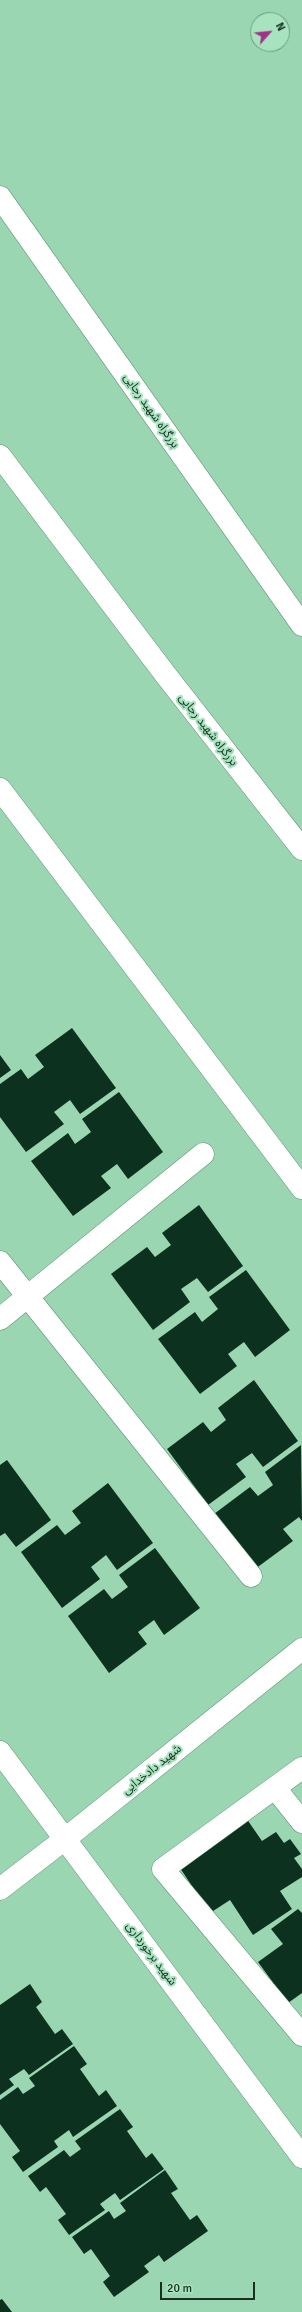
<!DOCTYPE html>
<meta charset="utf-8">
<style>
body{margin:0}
#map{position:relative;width:302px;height:2312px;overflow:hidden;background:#9ad6b1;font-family:Signika,sans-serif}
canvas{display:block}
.north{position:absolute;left:250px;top:12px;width:40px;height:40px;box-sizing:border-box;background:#a6e3be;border:1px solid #6d9b80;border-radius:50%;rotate:63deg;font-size:11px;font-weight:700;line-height:16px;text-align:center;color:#183022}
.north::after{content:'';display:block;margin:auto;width:14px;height:18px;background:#a3308b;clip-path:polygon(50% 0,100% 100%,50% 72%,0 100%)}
.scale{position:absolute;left:160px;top:2282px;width:95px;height:18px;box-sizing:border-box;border:2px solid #183022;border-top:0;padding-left:5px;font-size:12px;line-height:14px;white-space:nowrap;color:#183022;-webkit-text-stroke:3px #a6e3be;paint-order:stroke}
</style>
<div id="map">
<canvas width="302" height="2312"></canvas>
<div class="north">N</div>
<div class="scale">20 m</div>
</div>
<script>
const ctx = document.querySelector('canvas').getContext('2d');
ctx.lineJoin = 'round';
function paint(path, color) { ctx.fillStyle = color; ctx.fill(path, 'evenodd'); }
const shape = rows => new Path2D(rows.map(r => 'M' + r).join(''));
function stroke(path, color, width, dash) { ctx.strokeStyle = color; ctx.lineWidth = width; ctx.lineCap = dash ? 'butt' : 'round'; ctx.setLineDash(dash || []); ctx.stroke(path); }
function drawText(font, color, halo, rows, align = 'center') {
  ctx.font = font + ' Signika,"Noto Sans Arabic",sans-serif'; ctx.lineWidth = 4; ctx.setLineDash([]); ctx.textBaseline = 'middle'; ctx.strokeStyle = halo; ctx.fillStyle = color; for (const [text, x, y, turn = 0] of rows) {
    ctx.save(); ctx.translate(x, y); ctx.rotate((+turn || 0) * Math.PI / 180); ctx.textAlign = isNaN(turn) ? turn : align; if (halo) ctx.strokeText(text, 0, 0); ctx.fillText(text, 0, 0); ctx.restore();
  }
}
paint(shape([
 [72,1028,116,1088,80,1114,70,1100,54,1112,64,1124,26,1152,0,1117,0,1084,21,1069,28,1079,44,1067,35,1055],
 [0,1055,11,1070,0,1078],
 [119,1092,163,1152,128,1179,117,1164,101,1176,111,1188,73,1216,31,1161,68,1133,75,1144,91,1132,82,1119],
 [199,1205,243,1266,208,1292,197,1278,181,1289,190,1302,153,1330,111,1274,147,1247,155,1257,171,1245,162,1233],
 [246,1270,290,1330,255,1357,244,1342,228,1354,237,1366,200,1394,158,1339,195,1312,202,1322,218,1309,209,1297],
 [254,1380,298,1441,263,1467,252,1453,236,1464,246,1477,208,1505,167,1449,203,1422,211,1432,226,1420,218,1408],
 [301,1445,302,1521,299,1517,283,1529,293,1541,255,1569,214,1514,250,1487,258,1496,273,1485,265,1472],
 [7,1460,51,1520,16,1547,5,1533,0,1536,0,1465],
 [108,1483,153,1543,117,1570,106,1555,91,1567,100,1579,62,1608,21,1552,57,1525,65,1535,81,1523,72,1511],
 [155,1548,200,1608,164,1635,154,1620,138,1632,147,1644,109,1673,68,1616,104,1589,112,1599,128,1587,119,1575],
 [244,1815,262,1841,276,1832,284,1843,290,1839,301,1854,294,1858,302,1869,302,1877,280,1891,292,1909,253,1935,230,1900,210,1913,180,1868],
 [298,1909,302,1913,302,1993,288,2003,258,1962,283,1944,271,1929],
 [30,1984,42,2002,36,2007,55,2034,62,2029,73,2044,29,2075,24,2069,9,2079,14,2085,0,2095,0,2005],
 [74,2046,87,2064,80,2069,99,2096,106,2090,117,2106,73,2137,69,2130,54,2141,58,2147,23,2172,12,2157,20,2151,0,2124,0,2100,18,2087,23,2094,35,2086,29,2078],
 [120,2109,133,2127,127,2131,146,2158,152,2153,164,2169,120,2200,115,2193,100,2204,105,2210,69,2235,58,2220,66,2214,46,2187,40,2192,28,2176,64,2150,70,2157,81,2149,75,2141],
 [165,2170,178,2189,171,2193,190,2220,197,2215,208,2231,164,2262,159,2255,144,2266,149,2272,114,2297,103,2282,110,2276,91,2249,84,2254,72,2237,109,2211,114,2219,126,2211,120,2203],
 [2,2299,12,2312,0,2312,0,2300]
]), '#0c311e');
const minor = shape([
 [0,789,302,1188],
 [0,1262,251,1576],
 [0,1319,203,1154],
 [0,1752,302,2157],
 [302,1768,163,1869,302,2035],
 [275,1788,302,1822],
 [0,1889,65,1839,302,1649]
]);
const trunk = shape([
 [0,197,302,625],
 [0,456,165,674,302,849]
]);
stroke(minor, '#5a9572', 23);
stroke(trunk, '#5a9572', 23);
stroke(minor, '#fff', 22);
stroke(trunk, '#fff', 22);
drawText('12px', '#183022', '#a6e3be', [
 ["بزرگراه شهید رجایی",151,411,55],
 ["بزرگراه شهید رجایی",208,730,52],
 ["شهید دادخدایی",152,1770,-39],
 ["شهید برخورداری",151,1954,53]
]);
</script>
